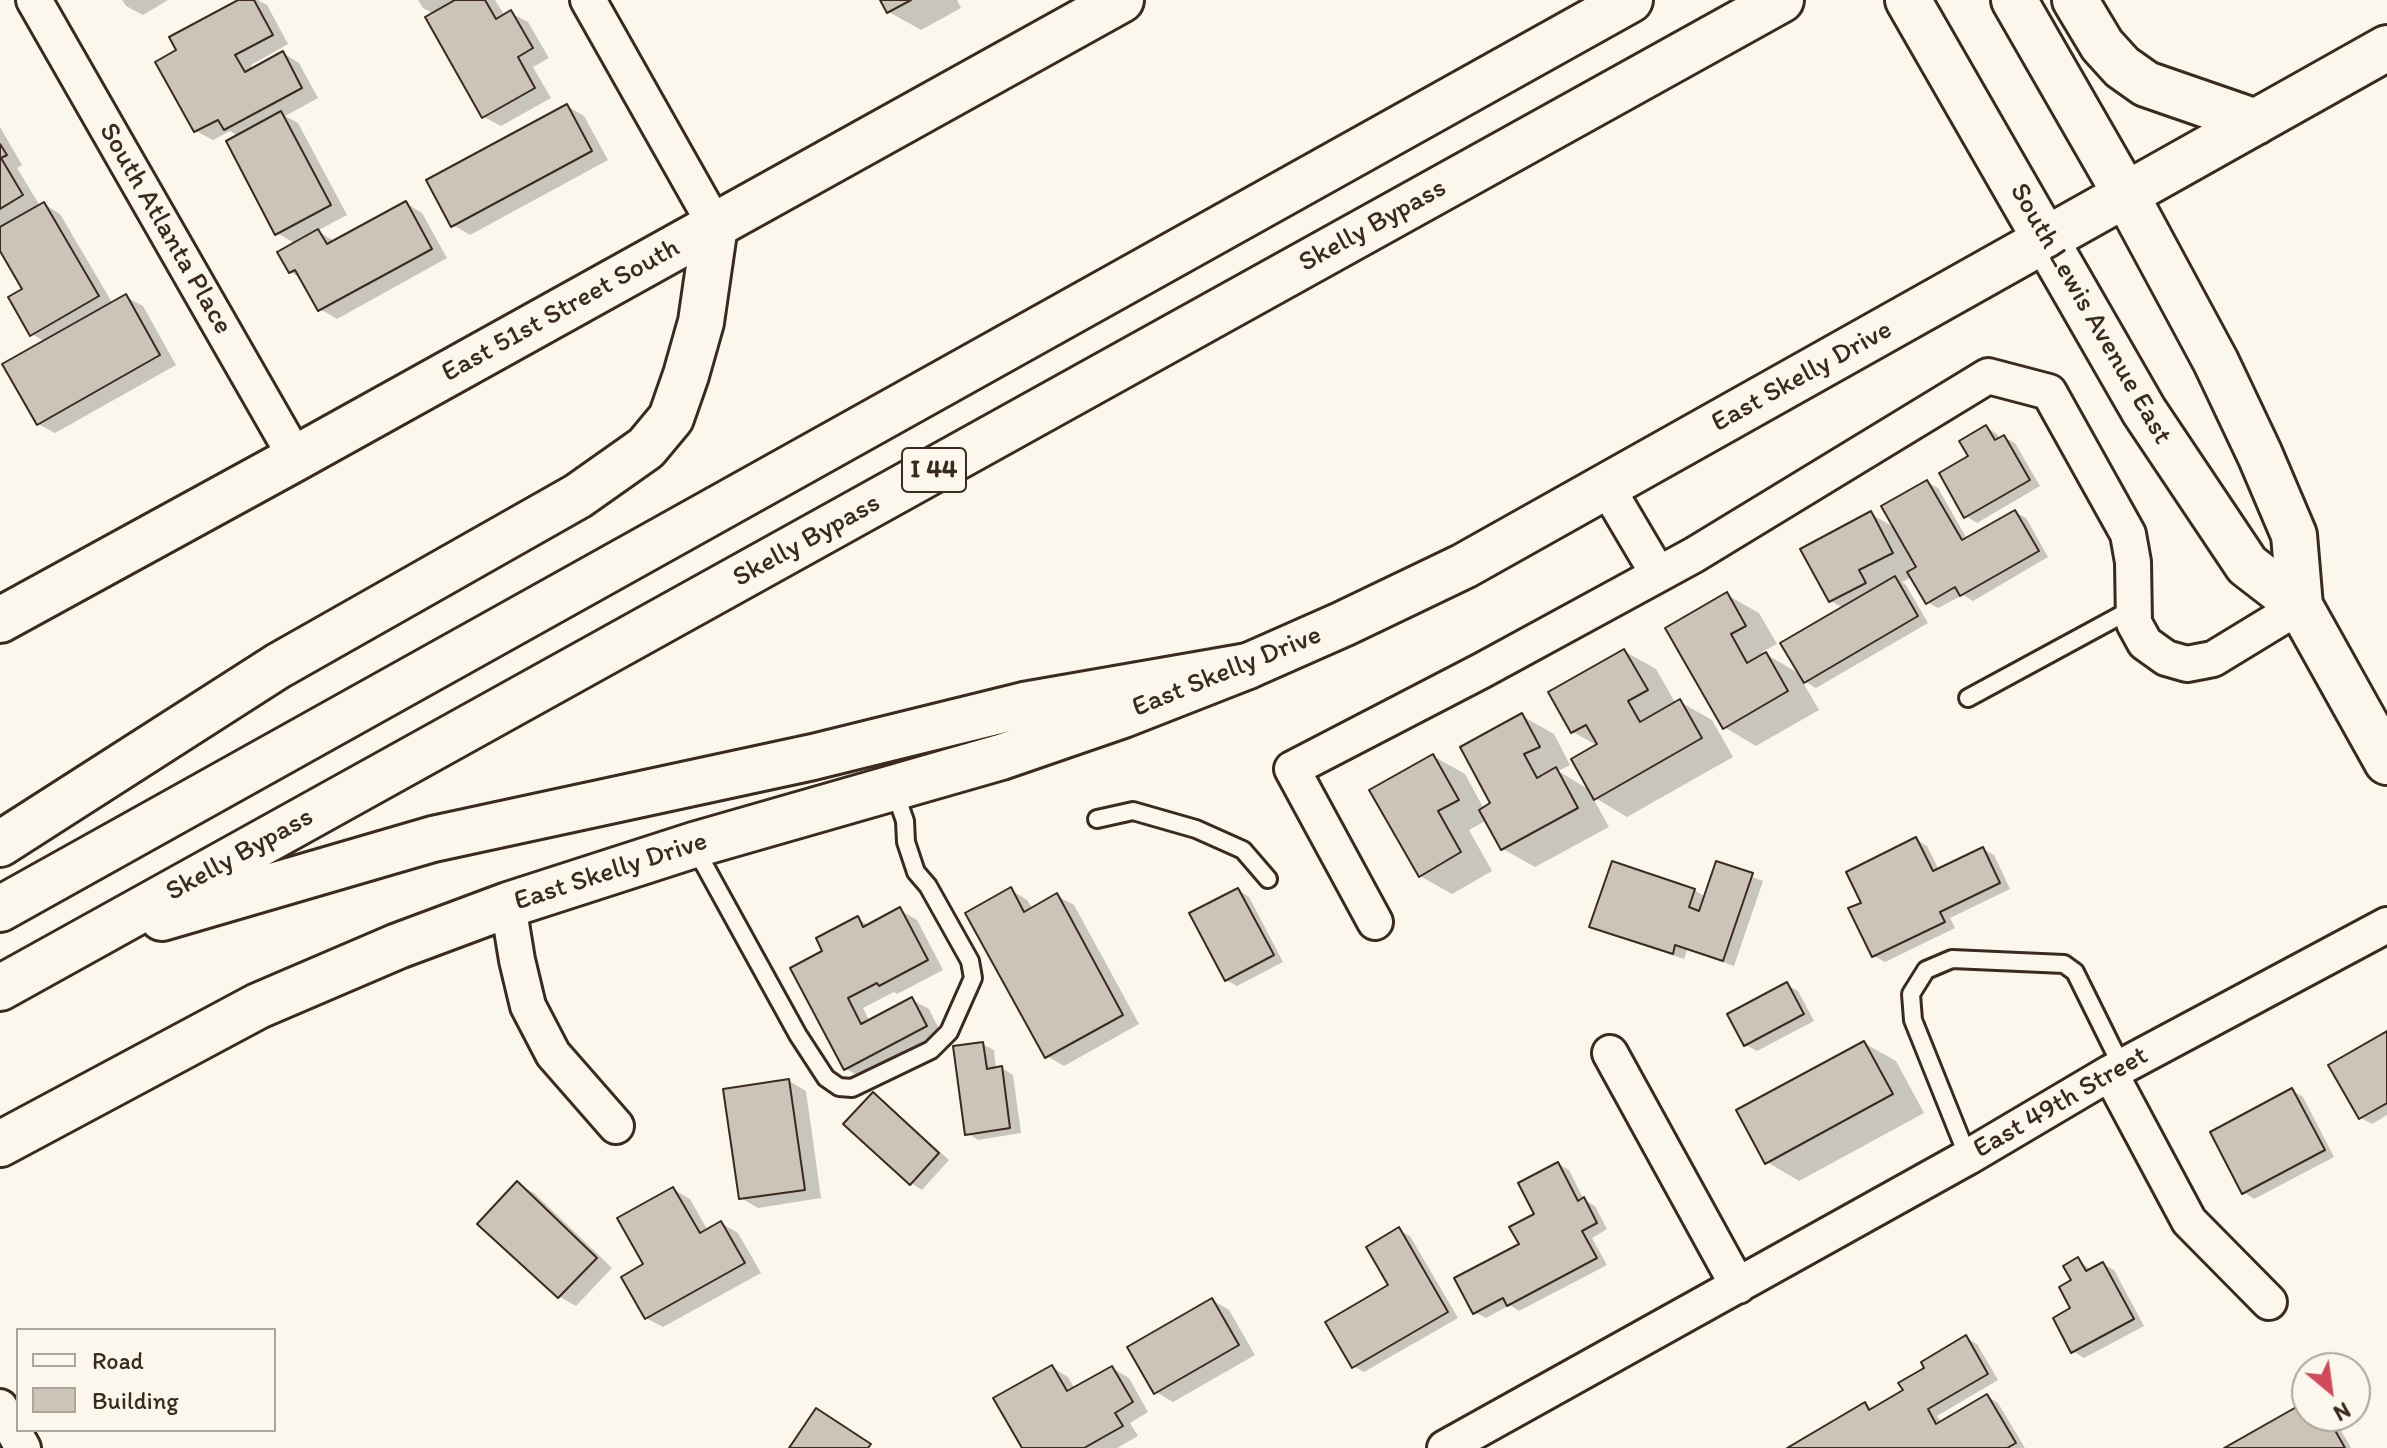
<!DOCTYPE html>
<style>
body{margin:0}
#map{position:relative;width:2387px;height:1448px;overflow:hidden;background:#fbf7ec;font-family:Itim,sans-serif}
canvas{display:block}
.legend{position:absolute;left:16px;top:1328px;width:260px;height:104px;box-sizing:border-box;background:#fbf7ec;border:2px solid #aea59a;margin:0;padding:10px 14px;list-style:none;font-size:24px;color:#3b2a1e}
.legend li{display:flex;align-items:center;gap:16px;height:40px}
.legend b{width:40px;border:2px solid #aea59a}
.north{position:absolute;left:2291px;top:1352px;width:80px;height:80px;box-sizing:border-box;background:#fbf7ec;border:2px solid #aea59a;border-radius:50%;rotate:151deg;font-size:22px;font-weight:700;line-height:32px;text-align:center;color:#3b2a1e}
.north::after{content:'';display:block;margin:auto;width:28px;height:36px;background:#d1495b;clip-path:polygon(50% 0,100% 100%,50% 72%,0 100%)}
</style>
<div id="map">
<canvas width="2387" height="1448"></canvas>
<ul class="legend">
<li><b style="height:10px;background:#fbf7ec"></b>Road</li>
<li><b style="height:22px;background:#ccc4b9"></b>Building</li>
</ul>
<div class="north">N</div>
</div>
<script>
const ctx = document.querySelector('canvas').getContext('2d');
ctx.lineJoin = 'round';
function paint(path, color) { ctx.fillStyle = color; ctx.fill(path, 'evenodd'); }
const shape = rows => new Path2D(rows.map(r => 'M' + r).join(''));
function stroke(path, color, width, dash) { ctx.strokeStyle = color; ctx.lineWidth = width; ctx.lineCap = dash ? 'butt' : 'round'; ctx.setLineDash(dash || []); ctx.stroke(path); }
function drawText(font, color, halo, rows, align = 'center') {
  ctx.font = font + ' Itim,sans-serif'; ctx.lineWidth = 6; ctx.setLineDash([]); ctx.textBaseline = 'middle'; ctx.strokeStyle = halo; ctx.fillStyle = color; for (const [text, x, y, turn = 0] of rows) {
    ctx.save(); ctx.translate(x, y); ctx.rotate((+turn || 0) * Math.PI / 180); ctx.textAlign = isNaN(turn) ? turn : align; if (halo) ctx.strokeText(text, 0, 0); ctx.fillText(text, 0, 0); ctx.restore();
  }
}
paint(shape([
 [122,0,168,0,143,15,126,6],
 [242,0,258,0,267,5,288,44,251,65,253,70,283,53,299,63,318,98,285,116,298,123,347,215,317,231,336,242,406,203,422,213,447,258,337,319,320,309,303,279,290,272,296,244,277,233,239,137,230,131,213,140,196,131,179,51],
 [418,0,495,0,505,16,511,13,528,22,549,58,533,67,551,98,501,126,484,117,434,14,423,8],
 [882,0,957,0,961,8,921,30,889,12],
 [567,106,584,116,608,160,470,235,453,225],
 [0,127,22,165,17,168,40,206,44,204,60,214,113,304,126,297,143,306,176,365,55,433,38,424,45,342,32,334,25,290,0,247],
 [1986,427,1997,434,2000,439,2004,437,2015,443,2040,486,1977,523,1966,516,1971,457],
 [1927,482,1938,488,1967,539,2015,512,2026,518,2048,557,1973,601,1963,595,1938,608,1927,602,1912,577,1902,582,1906,585,1928,623,1816,688,1801,679,1819,710,1756,746,1724,727,1727,595,1759,613,1777,644,1762,652,1802,675,1843,608,1831,601,1871,514,1897,529],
 [1624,651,1656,669,1676,704,1680,702,1712,720,1733,757,1627,817,1592,796,1609,827,1535,867,1503,849,1487,820,1469,830,1492,871,1452,894,1420,876,1433,756,1465,774,1484,809,1493,804,1522,716,1554,734,1570,765,1558,771,1590,790,1598,746,1573,732],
 [1916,839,1927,846,1939,870,1983,849,1994,855,2010,889,1950,918,1955,928,1885,962,1874,956],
 [1717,864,1763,881,1734,966,1687,950,1684,959,1602,932,1592,926,1694,890,1706,897],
 [1011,890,1027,900,1033,909,1057,896,1074,905,1139,1024,1064,1066,1047,1056],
 [1238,890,1249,897,1283,962,1237,986,1226,980],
 [900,910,917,920,943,970,897,994,894,992,863,1008,870,1022,912,1000,929,1009,942,1035,862,1078,845,1068,825,952,858,919,870,926],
 [1787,985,1798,991,1814,1021,1757,1051,1746,1045],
 [2387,1033,2387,1115,2372,1124,2361,1118],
 [1864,1043,1896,1061,1924,1113,1799,1181,1767,1162],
 [982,1044,994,1050,996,1069,1002,1068,1013,1075,1021,1133,978,1140,967,1133],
 [789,1081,806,1091,821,1198,758,1208,741,1198],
 [2292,1090,2303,1097,2334,1157,2254,1199,2244,1192],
 [873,1094,884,1101,949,1160,922,1190,911,1183],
 [1558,1164,1569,1170,1584,1200,1595,1206,1607,1229,1592,1238,1607,1265,1519,1311,1510,1305,1486,1318,1475,1312,1521,1245],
 [517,1184,534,1193,612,1268,576,1306,560,1297,480,1224],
 [673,1189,690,1199,708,1231,721,1223,738,1233,761,1273,663,1327,646,1318,645,1264],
 [1399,1230,1410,1236,1458,1318,1364,1372,1353,1366,1391,1286],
 [2078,1260,2091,1270,2103,1264,2114,1270,2144,1326,2084,1358,2073,1351,2073,1281],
 [1212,1300,1229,1310,1255,1355,1173,1402,1156,1392],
 [1966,1338,1977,1344,1998,1380,1937,1416,1942,1423,1987,1396,1998,1403,2025,1448,1791,1448,1865,1404,1874,1409,1905,1390,1927,1368],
 [1052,1367,1068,1377,1075,1389,1112,1368,1129,1378,1148,1412,1130,1423,1138,1436,1117,1448,1024,1448],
 [2307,1403,2307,1416,2333,1416,2351,1448,2228,1448]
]), '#0003');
const building = shape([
 [238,0,254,0,273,35,235,55,245,72,283,51,302,88,224,130,218,120,194,132,155,62,176,50,169,37,238,0],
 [455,0,485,0,496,19,511,10,533,48,518,57,535,88,482,118,425,17,455,0],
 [880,0,911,0,887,13,880,0],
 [567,104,592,151,451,227,426,180,567,104],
 [281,111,331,205,275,235,226,141,281,111],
 [0,144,7,155,1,158,23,195,0,209,0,144],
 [406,201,432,249,318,311,295,270,289,273,277,252,318,229,327,244,406,201],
 [44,202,99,296,30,336,8,297,22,289,0,251,0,227,44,202],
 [126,294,160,355,37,425,2,364,126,294],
 [1986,425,1995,440,2004,435,2030,480,1964,518,1939,473,1968,456,1959,441,1986,425],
 [1927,480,1962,540,2015,510,2039,551,1960,596,1955,587,1926,604,1907,572,1916,567,1881,506,1927,480],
 [1871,511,1893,553,1859,570,1866,583,1829,602,1800,549,1871,511],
 [1895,576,1918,616,1804,683,1780,643,1895,576],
 [1727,592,1746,626,1731,634,1747,663,1766,652,1788,691,1723,729,1665,628,1727,592],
 [1624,649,1648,690,1628,701,1640,722,1680,699,1702,738,1594,800,1571,759,1597,744,1586,725,1571,733,1548,692,1624,649],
 [1522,713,1540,747,1524,754,1537,778,1556,767,1578,808,1501,850,1479,810,1490,803,1460,747,1522,713],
 [1433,754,1459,800,1438,811,1461,852,1419,877,1369,790,1433,754],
 [1916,837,1933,871,1983,847,2000,883,1940,912,1945,922,1872,957,1848,908,1861,903,1846,872,1916,837],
 [1612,861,1695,889,1689,907,1699,911,1716,861,1753,873,1723,961,1675,945,1673,954,1589,927,1612,861],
 [1011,887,1024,912,1057,893,1123,1015,1045,1058,965,913,1011,887],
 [1238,888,1274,955,1225,981,1189,913,1238,888],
 [900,907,928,960,879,986,877,983,848,998,861,1024,912,997,927,1026,844,1070,790,968,822,951,816,938,858,916,863,927,900,907],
 [1787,982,1804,1014,1744,1046,1727,1014,1787,982],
 [2387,1031,2387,1103,2359,1119,2328,1065,2387,1031],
 [1864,1041,1893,1094,1765,1164,1736,1110,1864,1041],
 [983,1042,987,1069,1002,1066,1010,1128,965,1135,953,1046,983,1042],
 [789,1079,805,1190,739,1199,723,1089,789,1079],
 [2292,1088,2325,1150,2242,1194,2210,1132,2292,1088],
 [873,1092,939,1153,910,1185,843,1124,873,1092],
 [1558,1162,1578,1201,1584,1197,1597,1223,1582,1231,1597,1258,1507,1306,1503,1298,1473,1314,1454,1278,1519,1244,1509,1227,1534,1214,1518,1183,1558,1162],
 [517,1181,597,1258,558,1298,477,1224,517,1181],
 [673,1187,700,1233,721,1221,745,1263,645,1319,621,1277,643,1264,617,1218,673,1187],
 [1399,1227,1448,1312,1352,1368,1325,1322,1388,1285,1366,1247,1399,1227],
 [2078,1257,2086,1271,2103,1262,2134,1319,2071,1353,2053,1318,2070,1308,2059,1287,2071,1280,2063,1266,2078,1257],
 [1212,1298,1239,1345,1154,1394,1127,1347,1212,1298],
 [1966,1335,1988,1374,1928,1409,1936,1424,1987,1394,2016,1443,2007,1448,1787,1448,1865,1402,1869,1410,1903,1390,1898,1383,1924,1368,1921,1362,1966,1335],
 [1052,1365,1067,1391,1112,1366,1133,1402,1115,1413,1123,1426,1084,1448,1022,1448,993,1398,1052,1365],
 [2307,1401,2307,1416,2327,1416,2345,1448,2224,1448,2307,1401],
 [816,1408,871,1444,868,1448,789,1448,816,1408]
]);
paint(building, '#ccc4b9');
stroke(building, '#3b2a1e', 2);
const service = shape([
 [1968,698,2134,608],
 [1097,819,1133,811,1196,829,1243,850,1268,879],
 [695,848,798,1035,826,1078,839,1087,852,1088,931,1050,949,1032,973,978,970,961,928,886,916,872,906,842,905,821,894,789],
 [1968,1157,1913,1020,1911,994,1926,970,1952,959,2064,964,2075,972,2122,1067]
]);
const minor = shape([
 [34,0,296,458],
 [588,0,715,225],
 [1606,486,1658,574],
 [508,905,517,960,528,1006,553,1054,616,1126],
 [1375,922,1292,769,1481,671,1694,555,1988,376,2049,392,2128,534,2133,562,2134,623,2145,643,2166,658,2187,664,2213,659,2300,606],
 [1610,1053,1738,1286],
 [2110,1073,2189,1221,2269,1302],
 [0,1407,23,1448],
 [1445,1448,1968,1157,2110,1073,2387,925]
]);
const secondary = shape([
 [1908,0,2144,411,2247,565,2300,606,2387,762],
 [2014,0,2126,195,2216,362,2260,455,2294,535,2300,606],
 [2075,0,2102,45,2122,67,2146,84,2256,122],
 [0,620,296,458,1121,0],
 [0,1144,258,1006,398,946,508,905,694,845,1001,757,1123,715,1248,666,1343,624,1464,566,2387,48]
]);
const motorway = shape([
 [0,844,278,666,578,496,646,448,671,418,686,375,701,322,715,225],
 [0,909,1630,0],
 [162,918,433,839,813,757,1024,705,1248,666],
 [0,988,1781,0]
]);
stroke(service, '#3b2a1e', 22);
stroke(minor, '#3b2a1e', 40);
stroke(secondary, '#3b2a1e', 50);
stroke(motorway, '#3b2a1e', 50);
stroke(service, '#fbf7ec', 16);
stroke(minor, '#fbf7ec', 34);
stroke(secondary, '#fbf7ec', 44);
stroke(motorway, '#fbf7ec', 44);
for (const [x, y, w] of [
 [934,470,64]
]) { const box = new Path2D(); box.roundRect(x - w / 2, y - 22, w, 44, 6); ctx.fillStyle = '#fbf7ec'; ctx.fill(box); stroke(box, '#3b2a1e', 2); }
drawText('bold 26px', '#3b2a1e', null, [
 ["I 44",934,470]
]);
drawText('28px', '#3b2a1e', '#fbf7ec', [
 ["Skelly Bypass",1373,226,-29],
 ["South Atlanta Place",165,229,60],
 ["East 51st Street South",561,311,-29],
 ["South Lewis Avenue East",2090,314,60],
 ["East Skelly Drive",1802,377,-29],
 ["Skelly Bypass",807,541,-29],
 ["East Skelly Drive",1227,672,-22],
 ["Skelly Bypass",240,855,-29],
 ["East Skelly Drive",611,872,-18],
 ["East 49th Street",2061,1103,-30]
]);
</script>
